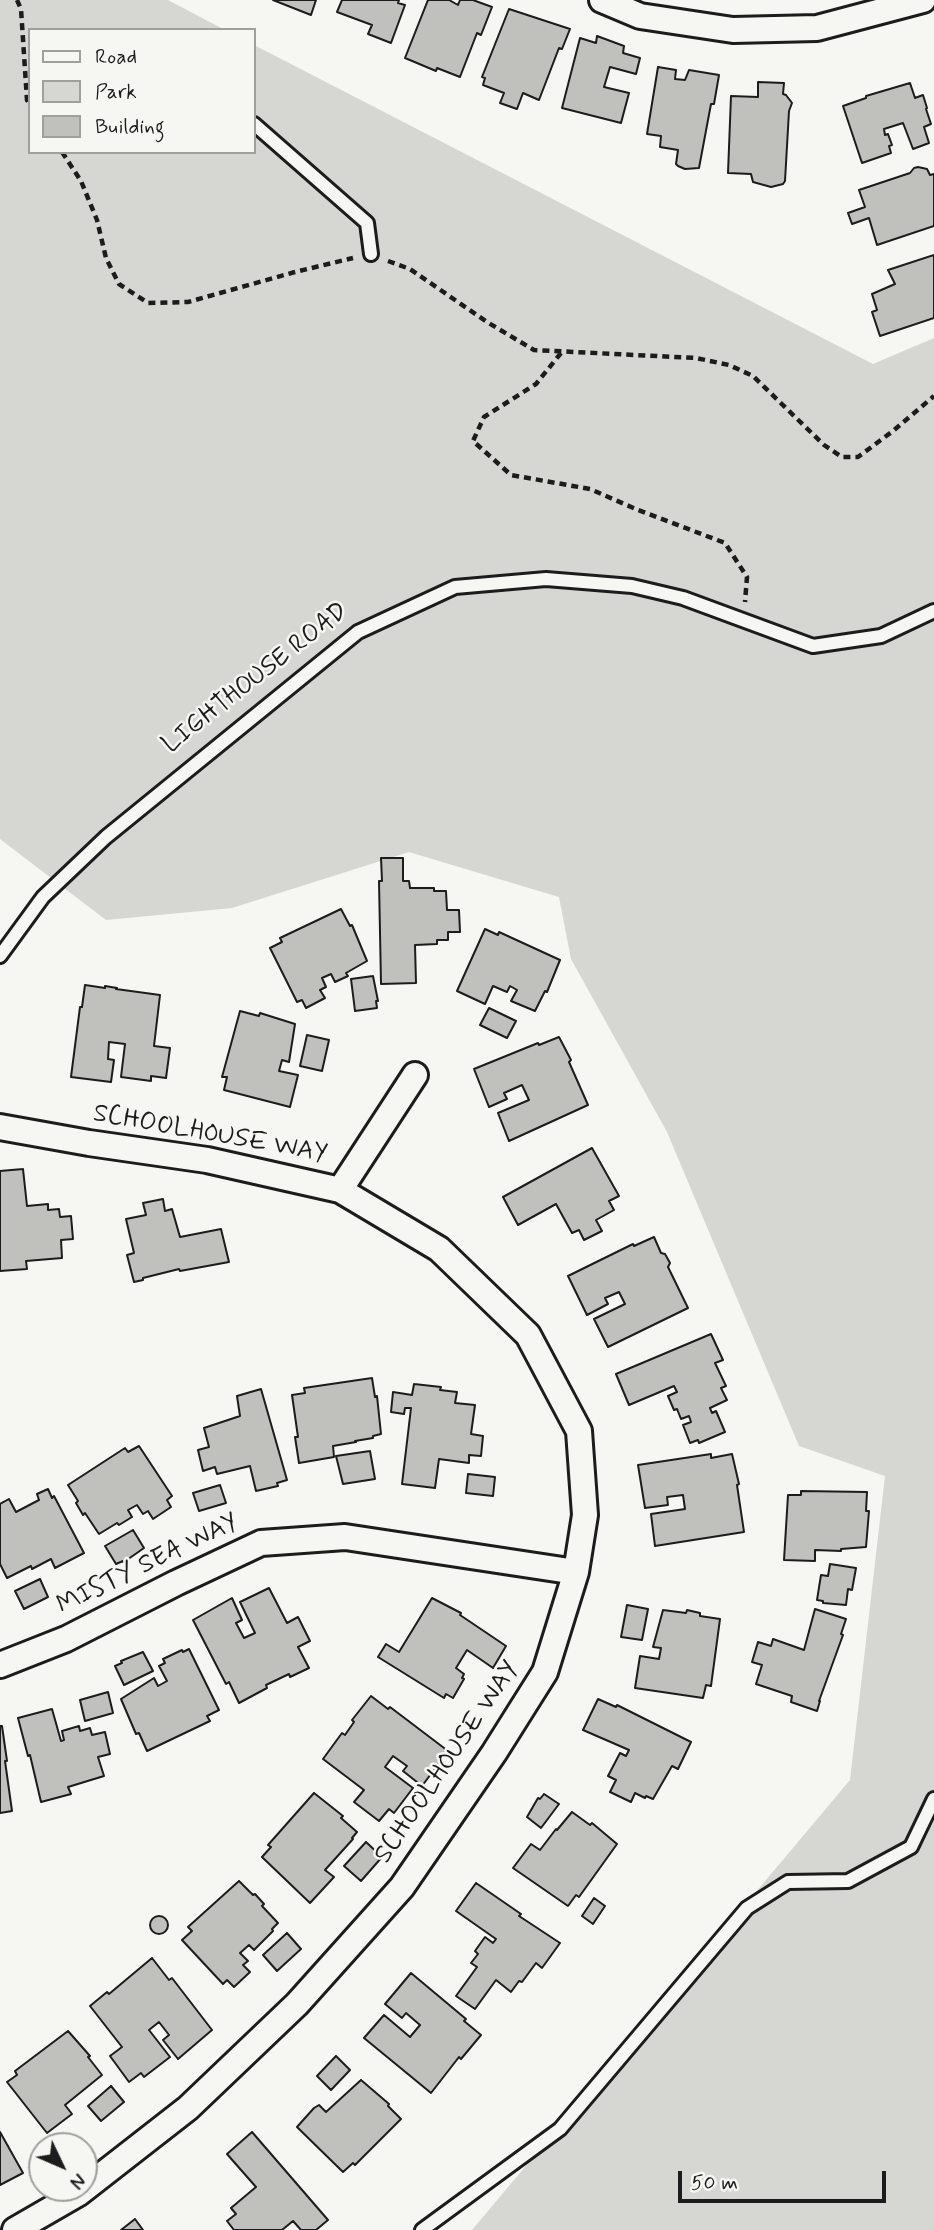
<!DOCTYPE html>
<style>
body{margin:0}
#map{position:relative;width:934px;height:2230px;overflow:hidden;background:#f6f6f2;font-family:Mynerve,sans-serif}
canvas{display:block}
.legend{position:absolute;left:28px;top:28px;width:228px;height:126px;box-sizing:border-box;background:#f6f6f2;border:2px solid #9f9f9c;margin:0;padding:9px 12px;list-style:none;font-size:21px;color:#1c1c1c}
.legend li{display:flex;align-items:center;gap:14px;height:35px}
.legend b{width:35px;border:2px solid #9f9f9c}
.north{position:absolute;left:28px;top:2132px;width:70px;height:70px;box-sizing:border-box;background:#f6f6f2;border:2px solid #9f9f9c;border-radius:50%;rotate:134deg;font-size:19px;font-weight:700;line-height:28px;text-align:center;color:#1c1c1c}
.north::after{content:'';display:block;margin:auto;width:24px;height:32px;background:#1c1c1c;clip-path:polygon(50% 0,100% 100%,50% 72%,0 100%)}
.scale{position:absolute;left:678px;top:2171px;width:208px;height:32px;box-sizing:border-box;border:4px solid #1c1c1c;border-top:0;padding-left:9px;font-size:21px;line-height:24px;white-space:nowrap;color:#1c1c1c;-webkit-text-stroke:5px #f6f6f2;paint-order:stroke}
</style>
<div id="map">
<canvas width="934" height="2230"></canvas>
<ul class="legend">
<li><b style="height:9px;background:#f6f6f2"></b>Road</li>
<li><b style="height:19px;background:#d6d6d2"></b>Park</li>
<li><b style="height:19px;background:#c0c0bd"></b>Building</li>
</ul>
<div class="north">N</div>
<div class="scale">50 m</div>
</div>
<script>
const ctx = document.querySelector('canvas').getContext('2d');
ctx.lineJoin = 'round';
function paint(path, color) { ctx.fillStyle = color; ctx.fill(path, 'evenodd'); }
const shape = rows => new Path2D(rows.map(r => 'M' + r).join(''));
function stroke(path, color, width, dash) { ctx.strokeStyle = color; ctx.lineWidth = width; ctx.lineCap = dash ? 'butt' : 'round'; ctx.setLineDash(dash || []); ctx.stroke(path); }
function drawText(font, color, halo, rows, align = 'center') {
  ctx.font = font + ' Mynerve,sans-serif'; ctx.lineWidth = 5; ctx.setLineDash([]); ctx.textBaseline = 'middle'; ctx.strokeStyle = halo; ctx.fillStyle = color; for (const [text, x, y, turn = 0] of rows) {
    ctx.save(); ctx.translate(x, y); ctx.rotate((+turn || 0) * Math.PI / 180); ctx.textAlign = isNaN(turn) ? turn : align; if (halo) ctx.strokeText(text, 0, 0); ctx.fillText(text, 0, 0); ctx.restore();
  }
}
paint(shape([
 [0,0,168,0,225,30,30,30,30,152,254,152,254,45,873,364,934,338,934,2230,472,2230,850,1780,885,1476,799,1446,667,1132,571,959,559,897,409,852,232,908,106,920,0,839]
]), '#d6d6d2');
const building = shape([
 [273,0,316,0,311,15,273,0],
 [342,0,399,0,398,3,405,5,391,43,368,34,372,25,337,12,342,0],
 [428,0,449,0,458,5,460,0,473,0,492,7,481,35,477,33,460,77,437,68,436,71,405,58,428,0],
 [509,9,570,29,562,49,559,48,539,100,523,93,517,109,500,103,504,93,483,85,485,78,482,77,509,9],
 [597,36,624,46,623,53,640,58,636,74,610,67,604,87,629,93,621,123,562,108,580,38,596,43,597,36],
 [658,67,676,70,675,79,685,80,689,70,719,75,714,104,711,104,699,168,685,169,678,166,676,164,678,150,660,147,661,136,647,134,658,67],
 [758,82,784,83,783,94,786,95,792,103,789,111,785,181,783,184,771,187,753,182,751,174,728,173,731,96,758,97,758,82],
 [910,83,915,98,923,95,927,108,926,109,931,124,924,127,929,143,913,149,903,123,884,129,885,135,888,134,892,145,889,146,891,153,862,163,843,106,866,98,866,96,910,83],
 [918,167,927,169,930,175,934,174,934,226,877,245,869,218,852,224,848,213,865,207,859,190,910,173,914,168,918,167],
 [934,255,934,318,880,336,872,312,877,310,872,294,895,284,888,270,934,255],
 [381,858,403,858,403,881,409,881,410,888,434,888,434,891,446,891,447,910,459,910,460,932,448,932,448,940,437,940,437,944,415,945,416,983,381,984,379,881,382,881,381,858],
 [341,909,350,926,352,925,367,961,346,973,348,976,335,982,331,974,322,978,326,987,320,990,325,998,306,1008,302,1000,297,1002,270,948,282,942,280,938,341,909],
 [485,929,498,935,499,932,560,960,547,992,545,991,535,1011,511,1001,517,990,510,986,507,992,493,986,485,1004,457,991,485,929],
 [373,976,378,1001,376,1001,377,1008,355,1011,351,979,373,976],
 [85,985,105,988,105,986,117,988,116,989,160,995,154,1046,170,1048,166,1078,151,1076,151,1081,121,1077,125,1044,109,1042,108,1059,114,1060,111,1082,71,1077,80,1007,82,1007,85,985],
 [489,1008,516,1021,507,1038,480,1025,489,1008],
 [240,1011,259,1016,260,1013,295,1024,289,1062,282,1060,279,1071,298,1075,290,1107,224,1090,227,1077,222,1077,240,1011],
 [307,1035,329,1040,322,1071,300,1066,307,1035],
 [559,1037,571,1060,569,1062,588,1105,509,1141,498,1113,529,1100,522,1085,504,1093,507,1099,489,1107,474,1069,538,1043,539,1045,559,1037],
 [592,1148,619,1196,609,1201,614,1210,596,1220,602,1231,584,1240,579,1230,572,1233,556,1204,518,1225,503,1197,592,1148],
 [23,1169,27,1206,48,1204,48,1210,59,1209,60,1217,71,1216,73,1239,61,1240,62,1258,26,1261,27,1269,0,1271,0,1171,23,1169],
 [163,1199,165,1211,172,1209,180,1237,221,1229,229,1262,180,1271,179,1269,143,1278,143,1280,134,1282,127,1255,134,1253,126,1219,146,1215,143,1203,163,1199],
 [654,1237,661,1253,665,1254,670,1263,668,1267,688,1308,608,1347,594,1319,625,1304,619,1292,605,1298,608,1304,587,1315,568,1276,633,1244,634,1246,654,1237],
 [711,1334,723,1360,715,1363,726,1386,721,1388,727,1400,710,1408,712,1413,716,1411,725,1432,699,1443,698,1440,690,1443,683,1425,691,1422,689,1416,681,1419,677,1409,674,1410,668,1396,677,1392,674,1386,629,1405,616,1374,711,1334],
 [372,1378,375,1397,377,1396,381,1434,373,1436,373,1438,355,1441,356,1442,333,1446,334,1457,299,1463,295,1437,298,1437,292,1395,305,1393,304,1388,372,1378],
 [414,1384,441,1387,440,1390,457,1392,455,1403,475,1405,471,1434,483,1436,481,1456,469,1455,469,1463,439,1459,435,1488,402,1484,411,1408,405,1408,404,1414,391,1412,393,1392,412,1395,414,1384],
 [261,1389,287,1480,277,1483,278,1486,256,1491,250,1466,217,1474,215,1467,203,1471,198,1450,209,1447,204,1428,240,1416,237,1396,261,1389],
 [139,1446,172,1496,167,1500,171,1507,153,1519,148,1511,143,1514,137,1505,128,1510,132,1517,119,1525,117,1523,99,1534,85,1513,83,1515,76,1503,78,1501,68,1485,125,1448,128,1452,139,1446],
 [370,1451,375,1479,343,1484,336,1456,370,1451],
 [711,1454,711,1458,732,1454,739,1484,737,1485,744,1532,655,1546,651,1514,685,1509,683,1495,667,1497,668,1505,645,1508,638,1465,711,1454],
 [468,1474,495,1477,493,1496,466,1493,468,1474],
 [220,1485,226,1503,199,1511,193,1493,220,1485],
 [48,1489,52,1498,54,1496,84,1553,55,1568,51,1559,32,1569,31,1566,7,1578,0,1564,0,1504,9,1499,16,1512,39,1500,37,1494,48,1489],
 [801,1491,867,1492,866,1511,869,1511,866,1547,841,1549,841,1551,815,1550,815,1561,784,1560,788,1495,801,1495,801,1491],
 [133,1530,144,1548,124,1562,123,1561,116,1564,105,1546,133,1530],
 [830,1564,856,1568,852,1590,848,1589,846,1605,823,1603,823,1601,817,1600,821,1575,828,1576,830,1564],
 [40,1579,48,1597,24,1609,15,1591,40,1579],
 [269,1588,287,1623,298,1617,310,1641,298,1647,309,1668,290,1677,289,1674,266,1685,267,1688,239,1703,229,1682,226,1684,193,1620,232,1598,242,1620,236,1623,244,1638,255,1633,240,1602,269,1588],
 [432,1598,461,1613,460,1615,506,1646,493,1668,467,1650,456,1668,464,1674,462,1678,464,1679,453,1698,446,1694,444,1698,378,1657,386,1644,399,1652,432,1598],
 [627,1605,648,1609,642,1640,621,1637,627,1605],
 [815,1609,846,1619,841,1634,843,1635,819,1701,820,1701,817,1711,791,1702,792,1696,756,1684,762,1665,752,1662,758,1642,771,1646,773,1639,804,1650,815,1609],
 [663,1610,686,1613,687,1610,700,1613,700,1616,720,1619,711,1686,706,1685,703,1698,635,1688,640,1656,659,1659,661,1648,653,1647,663,1610],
 [189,1649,219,1710,207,1716,210,1721,147,1751,139,1733,136,1734,121,1699,154,1678,158,1686,167,1681,159,1666,165,1663,163,1659,182,1650,183,1652,189,1649],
 [143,1652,153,1671,124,1685,115,1666,122,1663,121,1661,143,1652],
 [108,1692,113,1713,85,1721,80,1700,108,1692],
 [371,1696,388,1709,390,1707,448,1751,422,1786,403,1771,407,1766,393,1756,385,1767,413,1788,394,1813,389,1809,379,1821,354,1802,364,1790,323,1759,342,1733,345,1735,354,1722,352,1720,371,1696],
 [598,1699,616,1707,617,1705,691,1742,678,1769,672,1766,653,1799,646,1796,645,1798,635,1793,631,1802,610,1792,616,1780,608,1776,620,1753,626,1756,629,1750,583,1730,598,1699],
 [52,1709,61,1741,64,1740,62,1731,79,1726,80,1731,90,1728,92,1735,105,1732,110,1754,98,1757,104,1776,68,1787,71,1794,41,1802,30,1755,28,1756,18,1718,52,1709],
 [0,1726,2,1726,7,1761,5,1761,12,1811,0,1813,0,1726],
 [314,1793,343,1816,341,1818,357,1832,352,1838,353,1839,325,1870,334,1877,310,1903,262,1857,271,1847,268,1845,314,1793],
 [544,1794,559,1804,541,1828,527,1817,538,1798,540,1799,544,1794],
 [572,1812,590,1825,592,1823,617,1844,579,1897,576,1895,568,1906,513,1868,531,1844,540,1850,556,1829,557,1830,572,1812],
 [366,1842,382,1857,361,1881,344,1866,366,1842],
 [239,1881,253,1895,255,1894,264,1904,262,1906,278,1923,272,1929,273,1931,254,1950,249,1945,240,1953,248,1961,243,1965,250,1972,234,1987,227,1980,223,1984,182,1940,192,1931,188,1927,239,1881],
 [476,1883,521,1914,519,1916,560,1943,542,1968,536,1963,522,1982,519,1981,511,1992,496,1980,475,2009,456,1996,477,1967,471,1963,478,1954,475,1951,485,1937,493,1943,496,1939,456,1911,476,1883],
 [594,1898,605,1906,593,1924,582,1916,594,1898],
 '150 1925a9 9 0 1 1 18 0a9 9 0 1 1-18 0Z',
 [287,1933,301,1949,277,1971,263,1955,287,1933],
 [152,1958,169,1980,172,1978,212,2030,178,2059,163,2040,169,2035,159,2022,149,2030,170,2057,144,2077,141,2073,129,2082,110,2056,122,2047,90,2006,107,1992,109,1994,152,1958],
 [411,1973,466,2019,464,2021,481,2035,461,2059,459,2057,431,2093,364,2038,384,2015,410,2037,420,2025,406,2013,402,2018,385,2004,411,1973],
 [68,2031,90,2056,88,2057,102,2075,65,2105,72,2114,47,2133,7,2082,17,2075,15,2071,68,2031],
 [336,2056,350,2070,331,2090,317,2076,336,2056],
 [361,2080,389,2104,388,2106,401,2119,355,2165,353,2163,343,2172,297,2127,314,2108,319,2105,326,2112,361,2080],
 [111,2086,124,2102,101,2121,88,2106,111,2086],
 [0,2132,23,2173,0,2185,0,2132],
 [252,2132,328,2220,316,2230,301,2230,293,2221,282,2230,234,2230,227,2221,236,2214,231,2208,256,2187,227,2154,252,2132],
 [135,2219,143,2230,121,2230,135,2219]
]);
paint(building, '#c0c0bd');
stroke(building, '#1c1c1c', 2);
const lane = shape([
 [254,124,367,223,371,254],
 [0,956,43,897,106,837,358,632,455,587,546,579,632,586,683,598,813,646,881,636,934,611],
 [422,2230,560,2129,747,1908,788,1882,848,1881,911,1847,934,1799]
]);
const street = shape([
 [602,0,640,16,733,30,817,28,923,0],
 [0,1127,89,1143,207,1160,340,1190,439,1249,528,1335,579,1431,585,1515,576,1572,545,1672,494,1753,402,1887,297,2004,188,2108,79,2193,15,2230],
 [340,1190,415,1075],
 [0,1665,66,1639,176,1583,261,1543,345,1537,576,1572]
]);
stroke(lane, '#1c1c1c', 18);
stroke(street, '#1c1c1c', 30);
stroke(shape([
 [17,0,21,9,27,100,30,105],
 [62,152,81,181,97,220,106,258,119,284,148,303,188,302,295,272,353,258],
 [388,261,410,269,487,322,534,350,696,358,729,365,753,376,824,445,842,457,858,457,893,431,934,396],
 [561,353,536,384,484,417,473,441,511,475,590,489,638,510,725,543,747,577,745,602]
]), '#1c1c1c', 4.5, [7, 5]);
stroke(lane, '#f6f6f2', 12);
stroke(street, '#f6f6f2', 24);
drawText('26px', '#1c1c1c', '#f6f6f2', [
 ["LIGHTHOUSE ROAD",256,679,-38],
 ["SCHOOLHOUSE WAY",210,1135,10],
 ["MISTY SEA WAY",148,1565,-26],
 ["SCHOOLHOUSE WAY",448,1763,-56]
]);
</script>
